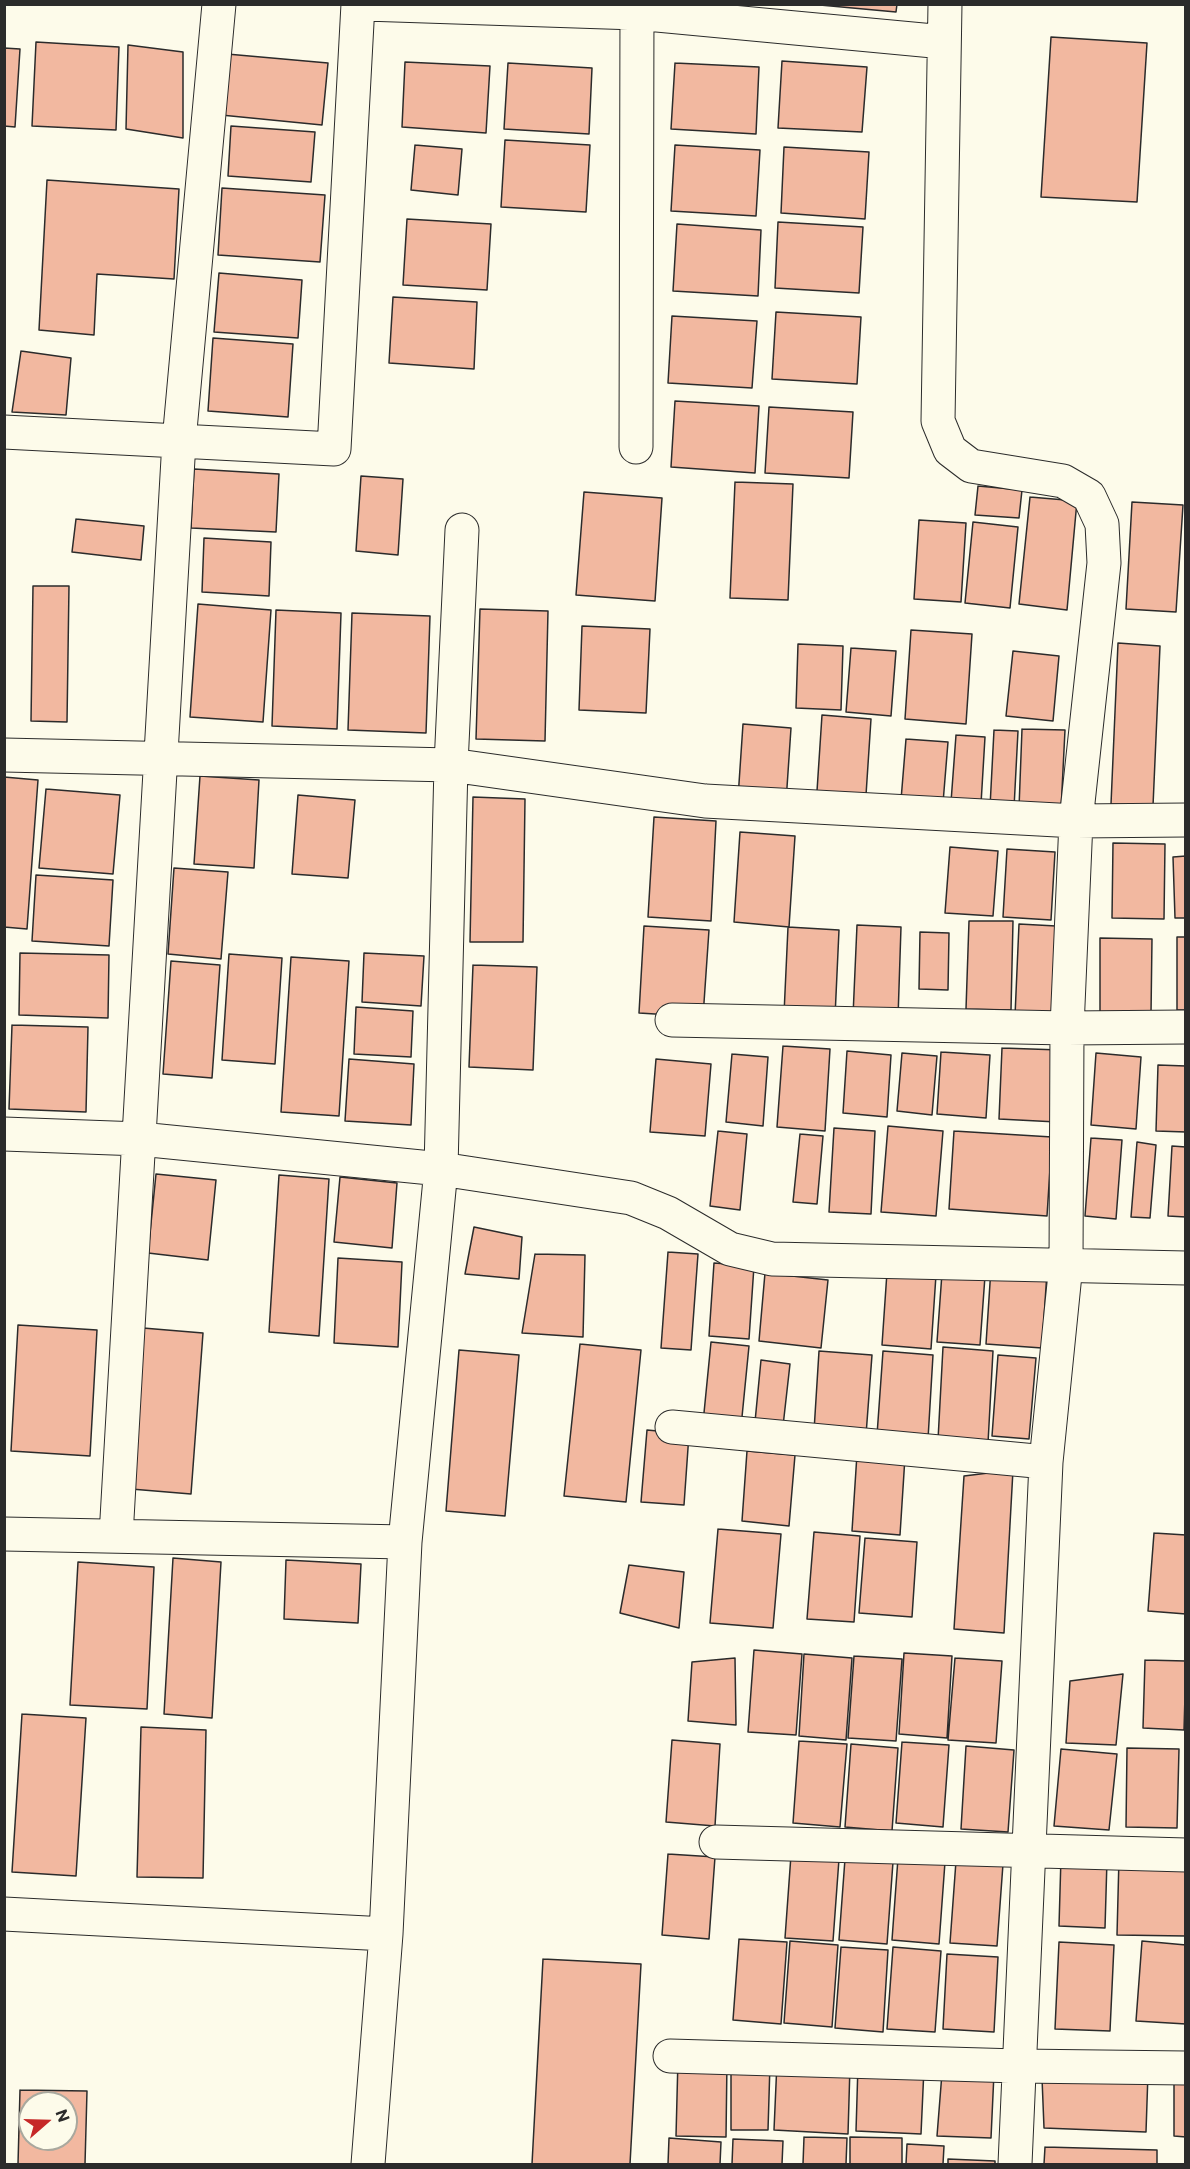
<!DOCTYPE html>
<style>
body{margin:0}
#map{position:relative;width:1190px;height:2169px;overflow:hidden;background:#fdfbea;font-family:Commissioner,sans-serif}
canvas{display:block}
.frame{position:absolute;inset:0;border:6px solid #2b2b2b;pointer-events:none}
.north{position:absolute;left:18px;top:2091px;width:60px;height:60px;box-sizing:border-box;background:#fdfbea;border:2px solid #a9a89e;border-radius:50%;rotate:70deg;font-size:16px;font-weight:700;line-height:24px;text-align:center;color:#2b2b2b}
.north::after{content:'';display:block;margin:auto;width:21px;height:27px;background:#c62828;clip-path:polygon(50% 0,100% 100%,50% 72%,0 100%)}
</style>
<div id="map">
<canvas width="1190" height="2169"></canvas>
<div class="frame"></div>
<div class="north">N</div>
</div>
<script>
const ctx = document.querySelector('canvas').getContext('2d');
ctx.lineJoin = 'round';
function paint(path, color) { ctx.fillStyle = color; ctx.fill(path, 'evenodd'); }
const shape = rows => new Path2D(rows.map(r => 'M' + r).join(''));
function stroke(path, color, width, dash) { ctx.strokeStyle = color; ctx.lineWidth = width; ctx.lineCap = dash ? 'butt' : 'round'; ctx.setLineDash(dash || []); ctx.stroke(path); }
const building = shape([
 [809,4,897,4,896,12,809,4],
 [1051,37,1147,43,1137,202,1041,197,1051,37],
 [36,42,119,47,116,130,32,126,36,42],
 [128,45,183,52,183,138,126,129,128,45],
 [4,48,20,49,15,127,4,126,4,48],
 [227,54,328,63,322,125,221,115,227,54],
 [782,61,867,67,862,132,778,128,782,61],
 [405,62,490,66,486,133,402,127,405,62],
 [508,63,592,68,589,134,504,129,508,63],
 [675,63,759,67,756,134,671,129,675,63],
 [231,126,315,132,311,182,228,176,231,126],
 [505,140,590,145,586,212,501,207,505,140],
 [415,145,462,149,458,195,411,190,415,145],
 [675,145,760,150,756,216,671,211,675,145],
 [784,147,869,152,865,219,781,213,784,147],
 [47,180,179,189,174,279,97,274,94,335,39,330,47,180],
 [222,188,325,195,320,262,218,255,222,188],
 [407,219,491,224,487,290,403,285,407,219],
 [778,222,863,227,859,293,775,288,778,222],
 [677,224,761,230,758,296,673,291,677,224],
 [219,273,302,280,298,338,214,332,219,273],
 [393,297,477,302,474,369,389,363,393,297],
 [776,312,861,317,857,384,772,379,776,312],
 [672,316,757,321,752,388,668,383,672,316],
 [213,338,293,344,288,417,208,411,213,338],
 [21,351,71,358,66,415,12,412,21,351],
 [675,401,759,406,755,473,671,467,675,401],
 [769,407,853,412,849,478,765,473,769,407],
 [194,469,279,474,276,532,191,528,194,469],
 [361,476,403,479,398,555,356,551,361,476],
 [735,482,793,484,788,600,730,598,735,482],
 [978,486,1022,490,1019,518,975,515,978,486],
 [584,492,662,498,655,601,576,595,584,492],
 [1030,497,1077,501,1067,610,1019,604,1030,497],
 [1132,502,1183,505,1176,612,1126,609,1132,502],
 [76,519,144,526,141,560,72,552,76,519],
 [919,520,966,523,961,602,914,599,919,520],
 [973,522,1018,527,1010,608,965,603,973,522],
 [204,538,271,542,269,596,202,592,204,538],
 [33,586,69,586,67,722,31,721,33,586],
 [198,604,271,610,263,722,190,717,198,604],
 [480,609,548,611,545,741,476,739,480,609],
 [276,610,341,613,337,729,272,726,276,610],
 [352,613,430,616,426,733,348,730,352,613],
 [582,626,650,629,646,713,579,710,582,626],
 [911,630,972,634,966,724,905,719,911,630],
 [1118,643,1160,646,1153,806,1111,804,1118,643],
 [798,644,843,646,841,710,796,708,798,644],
 [851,648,896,651,891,716,846,712,851,648],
 [1013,651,1059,656,1053,721,1006,716,1013,651],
 [822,715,871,719,866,795,817,791,822,715],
 [743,724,791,728,786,802,738,798,743,724],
 [1022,729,1065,730,1061,810,1019,808,1022,729],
 [994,730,1018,731,1014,808,990,807,994,730],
 [956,735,985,737,981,804,951,802,956,735],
 [906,739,948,742,943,803,901,800,906,739],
 [200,776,259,780,254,868,194,864,200,776],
 [4,777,38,780,27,929,4,927,4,777],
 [46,789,120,795,113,874,39,868,46,789],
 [298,795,355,800,348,878,292,874,298,795],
 [473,797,525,799,523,942,470,942,473,797],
 [654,817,716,821,711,921,648,917,654,817],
 [740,832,795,836,789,927,734,922,740,832],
 [1113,843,1165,844,1164,919,1112,918,1113,843],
 [950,847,998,851,993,916,945,913,950,847],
 [1007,849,1055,852,1051,920,1003,917,1007,849],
 [1186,856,1186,918,1175,918,1173,857,1186,856],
 [174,868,228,872,221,959,168,954,174,868],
 [36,875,113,880,109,946,32,941,36,875],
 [969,921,1013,921,1011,1010,966,1009,969,921],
 [1019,924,1056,926,1052,1017,1015,1016,1019,924],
 [857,925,901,927,898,1018,853,1016,857,925],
 [644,926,709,930,703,1017,639,1013,644,926],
 [788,927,839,930,835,1017,784,1014,788,927],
 [920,932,949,933,948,990,919,989,920,932],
 [1177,937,1186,937,1186,1010,1177,1010,1177,937],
 [1100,938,1152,939,1151,1014,1100,1013,1100,938],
 [20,953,109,955,108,1018,19,1015,20,953],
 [364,953,424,956,421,1006,362,1002,364,953],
 [229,954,282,958,275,1064,222,1060,229,954],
 [291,957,349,961,339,1116,281,1112,291,957],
 [171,961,220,965,212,1078,163,1074,171,961],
 [473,965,537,967,533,1070,469,1067,473,965],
 [356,1007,413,1011,411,1057,354,1054,356,1007],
 [12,1025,88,1027,86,1112,9,1109,12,1025],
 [783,1046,830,1049,825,1131,777,1127,783,1046],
 [1002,1048,1060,1050,1057,1122,999,1119,1002,1048],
 [847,1051,891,1055,887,1117,843,1113,847,1051],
 [941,1052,990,1055,986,1118,937,1114,941,1052],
 [902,1053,937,1056,932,1115,897,1111,902,1053],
 [1096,1053,1141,1057,1136,1129,1091,1125,1096,1053],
 [732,1054,768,1057,763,1126,726,1122,732,1054],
 [349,1059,414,1064,411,1125,345,1121,349,1059],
 [656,1059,711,1064,705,1136,650,1132,656,1059],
 [1158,1065,1186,1066,1186,1132,1156,1131,1158,1065],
 [888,1126,943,1131,936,1216,881,1212,888,1126],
 [834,1128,875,1131,871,1214,829,1212,834,1128],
 [718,1131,747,1134,740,1210,710,1206,718,1131],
 [954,1131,1052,1137,1047,1216,949,1209,954,1131],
 [800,1134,823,1136,817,1204,793,1202,800,1134],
 [1091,1138,1122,1140,1116,1219,1085,1216,1091,1138],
 [1137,1142,1156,1145,1150,1218,1131,1217,1137,1142],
 [1172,1146,1186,1147,1186,1217,1168,1216,1172,1146],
 [156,1174,216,1180,208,1260,148,1253,156,1174],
 [279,1175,329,1179,319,1336,269,1332,279,1175],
 [340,1177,397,1183,392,1248,334,1242,340,1177],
 [474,1227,522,1237,519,1279,465,1274,474,1227],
 [668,1252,698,1254,691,1350,661,1348,668,1252],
 [535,1254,585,1255,583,1337,522,1333,535,1254],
 [338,1258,402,1262,398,1347,334,1343,338,1258],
 [714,1263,754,1266,749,1339,709,1336,714,1263],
 [991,1268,1047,1272,1042,1348,986,1344,991,1268],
 [887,1272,936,1275,931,1349,882,1345,887,1272],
 [765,1273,828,1280,821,1348,759,1341,765,1273],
 [942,1273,985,1276,980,1345,937,1342,942,1273],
 [18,1325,97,1330,90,1456,11,1451,18,1325],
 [143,1328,203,1333,191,1494,131,1489,143,1328],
 [711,1342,749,1346,741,1427,703,1423,711,1342],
 [580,1344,641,1350,626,1502,564,1496,580,1344],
 [943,1347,993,1351,988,1443,938,1440,943,1347],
 [459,1350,519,1355,505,1516,446,1511,459,1350],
 [819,1351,872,1355,866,1435,814,1431,819,1351],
 [883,1351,933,1355,928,1439,877,1435,883,1351],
 [998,1355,1036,1358,1029,1439,992,1436,998,1355],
 [761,1360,790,1364,782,1435,754,1432,761,1360],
 [647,1430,689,1434,684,1505,641,1502,647,1430],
 [747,1451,795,1455,789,1526,742,1521,747,1451],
 [857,1454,905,1457,900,1535,852,1531,857,1454],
 [1013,1470,1004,1633,954,1629,964,1476,1013,1470],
 [718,1529,781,1534,773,1628,710,1623,718,1529],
 [814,1532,860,1536,854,1622,807,1619,814,1532],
 [1154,1533,1186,1535,1186,1614,1148,1611,1154,1533],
 [865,1538,917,1542,912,1617,859,1613,865,1538],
 [173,1558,221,1562,212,1718,164,1714,173,1558],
 [286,1560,361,1564,358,1623,284,1619,286,1560],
 [78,1562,154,1567,147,1709,70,1705,78,1562],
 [629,1565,684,1572,679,1628,620,1613,629,1565],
 [754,1650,802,1654,796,1735,748,1732,754,1650],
 [904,1653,952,1656,947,1738,899,1734,904,1653],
 [804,1654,852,1658,846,1740,799,1736,804,1654],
 [854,1656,902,1659,896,1741,848,1738,854,1656],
 [735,1658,736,1725,688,1721,692,1662,735,1658],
 [955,1658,1002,1661,996,1743,948,1740,955,1658],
 [1145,1660,1186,1661,1184,1730,1143,1728,1145,1660],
 [1123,1674,1116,1745,1066,1743,1070,1681,1123,1674],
 [22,1714,86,1718,76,1876,12,1872,22,1714],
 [141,1727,206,1730,203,1878,137,1877,141,1727],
 [672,1740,720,1744,715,1826,666,1822,672,1740],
 [799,1741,847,1744,840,1827,793,1823,799,1741],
 [902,1742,949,1745,943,1827,896,1823,902,1742],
 [851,1744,898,1748,892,1831,845,1827,851,1744],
 [966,1746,1014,1750,1008,1832,961,1829,966,1746],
 [1127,1748,1179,1749,1177,1828,1126,1827,1127,1748],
 [1061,1749,1117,1754,1109,1830,1054,1826,1061,1749],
 [668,1854,715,1857,709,1939,662,1935,668,1854],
 [791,1855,839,1859,833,1941,785,1938,791,1855],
 [1061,1857,1107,1860,1105,1928,1059,1926,1061,1857],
 [898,1858,945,1862,939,1944,892,1940,898,1858],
 [1119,1858,1186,1859,1186,1936,1117,1935,1119,1858],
 [845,1859,893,1862,887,1944,839,1940,845,1859],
 [956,1861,1003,1864,997,1946,950,1943,956,1861],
 [739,1939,787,1942,781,2024,733,2020,739,1939],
 [790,1941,838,1945,832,2027,784,2023,790,1941],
 [1142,1941,1186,1945,1186,2024,1136,2021,1142,1941],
 [1059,1942,1114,1945,1110,2031,1055,2029,1059,1942],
 [841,1947,888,1950,883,2032,835,2028,841,1947],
 [893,1947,941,1951,935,2032,887,2029,893,1947],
 [947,1954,998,1957,994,2032,943,2029,947,1954],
 [543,1959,641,1964,630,2164,532,2164,543,1959],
 [678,2059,727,2061,726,2137,676,2136,678,2059],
 [777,2062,850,2066,848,2134,774,2130,777,2062],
 [731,2064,770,2064,768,2130,731,2130,731,2064],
 [858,2065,924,2068,921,2134,856,2131,858,2065],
 [942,2073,994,2073,991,2138,937,2136,942,2073],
 [1148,2073,1146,2132,1044,2128,1042,2078,1148,2073],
 [1174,2077,1186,2077,1186,2137,1174,2136,1174,2077],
 [20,2090,87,2091,85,2164,18,2164,20,2090],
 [30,2103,66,2103,66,2139,30,2139,30,2103],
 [804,2137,847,2138,846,2164,803,2164,804,2137],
 [850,2137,902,2138,902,2164,850,2164,850,2137],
 [669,2138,721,2142,720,2164,668,2164,669,2138],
 [733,2139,783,2141,782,2164,732,2164,733,2139],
 [907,2144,944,2146,943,2164,906,2164,907,2144],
 [1045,2147,1157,2150,1157,2164,1044,2164,1045,2147],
 [948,2159,995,2161,995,2164,948,2164,948,2159]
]);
paint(building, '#f2b8a0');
stroke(building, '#2b2b2b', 1.5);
const street = shape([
 [365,4,636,13,944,42],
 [945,4,938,421,950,450,971,466,1063,481,1089,496,1102,524,1104,563,1076,821,1067,1028,1066,1264,1046,1462,1015,2164],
 [4,432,334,449,358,4],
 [636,447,637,4],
 [462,530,451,765,441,1169,631,1198,668,1213,730,1249,772,1259,1186,1268],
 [4,755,451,765,705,801,1076,821,1186,820],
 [672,1020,1067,1028,1186,1027],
 [4,1134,140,1139,441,1169,405,1542,386,1934,368,2164],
 [672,1427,1046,1462],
 [4,1534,405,1542],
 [116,1536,179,441,219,4],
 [716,1842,1186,1855],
 [4,1914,386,1934],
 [670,2056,1018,2066,1186,2068]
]);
stroke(street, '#2b2b2b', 35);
stroke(street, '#fdfbea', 33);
</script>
